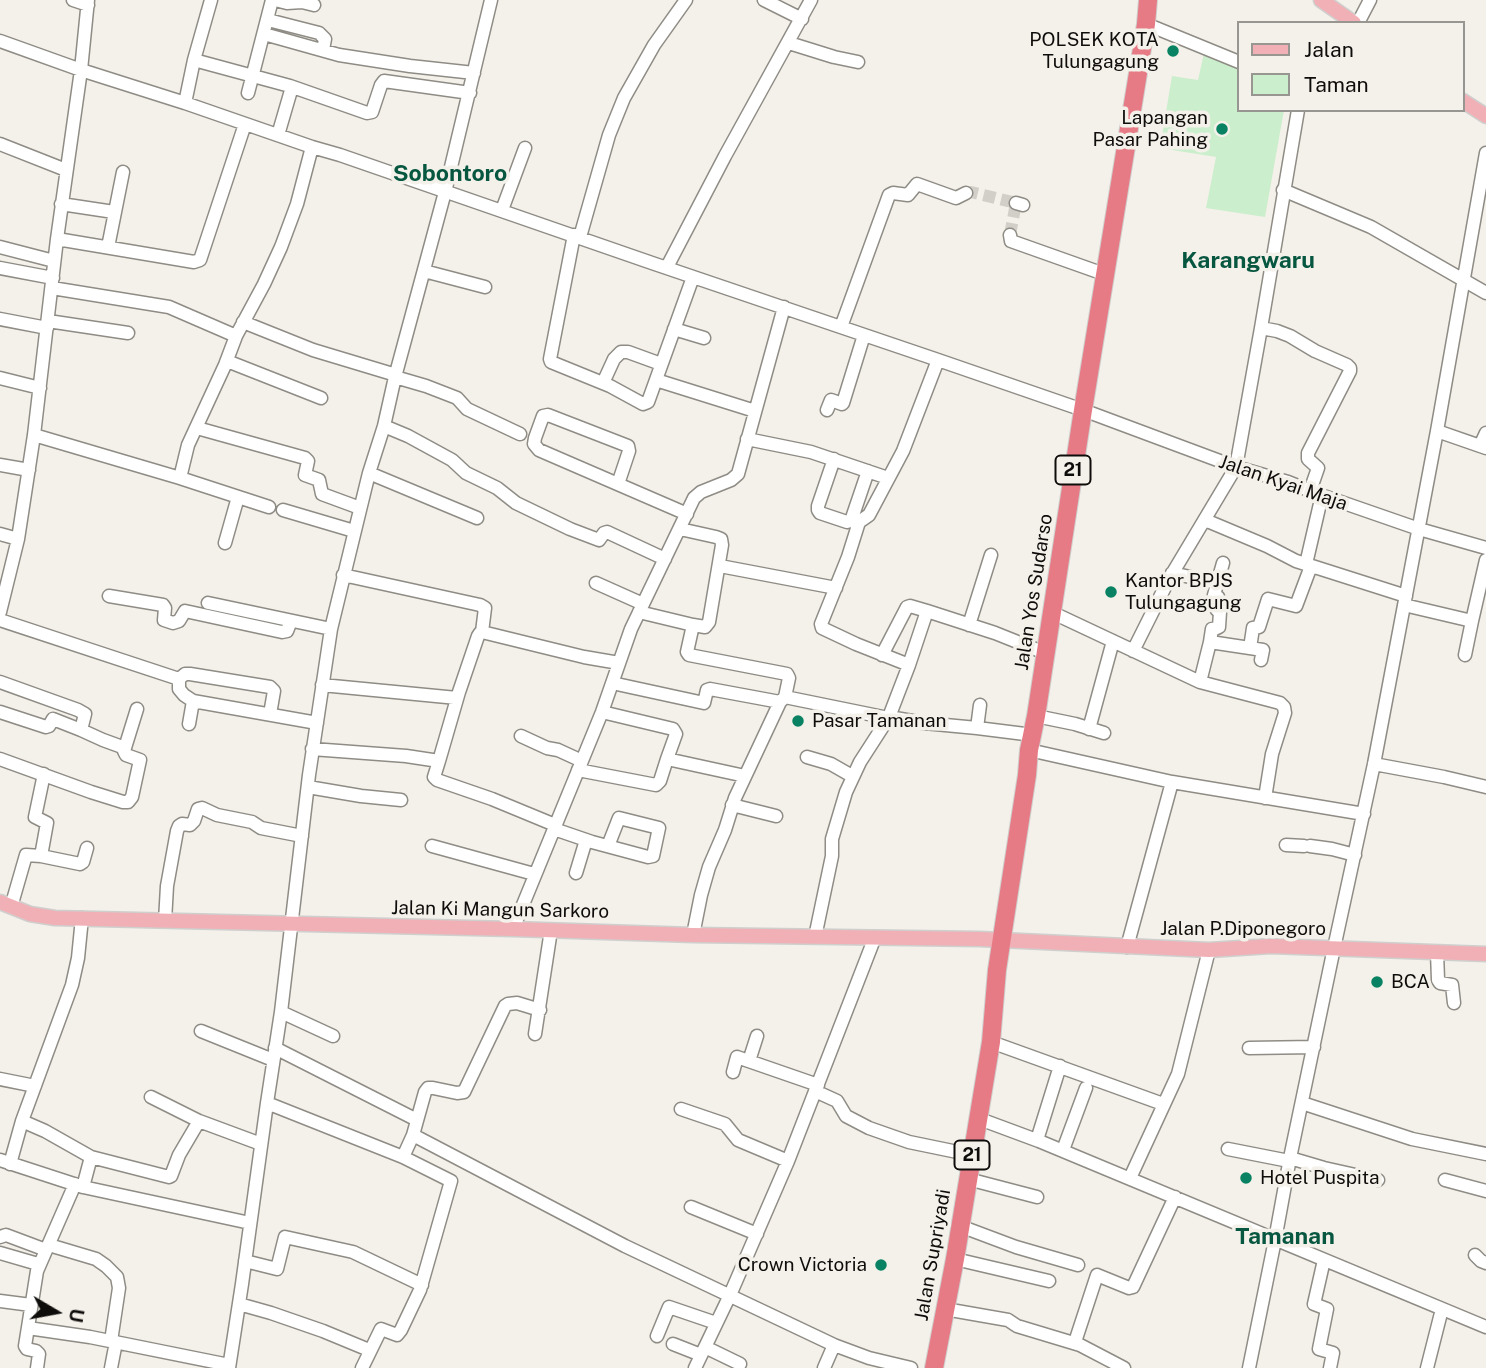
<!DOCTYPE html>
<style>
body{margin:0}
#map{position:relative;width:1486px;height:1368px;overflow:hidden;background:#f4f1ea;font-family:"Public Sans",sans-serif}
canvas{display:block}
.legend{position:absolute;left:1237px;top:21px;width:228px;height:91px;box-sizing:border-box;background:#f4f1ea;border:2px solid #989691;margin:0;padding:9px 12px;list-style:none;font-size:21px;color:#0e0d0b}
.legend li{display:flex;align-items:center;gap:14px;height:35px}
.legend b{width:35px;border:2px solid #989691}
.north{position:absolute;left:21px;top:1277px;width:70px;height:70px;-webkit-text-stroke:5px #f4f1ea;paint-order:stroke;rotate:100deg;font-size:19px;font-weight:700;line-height:28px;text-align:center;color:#0e0d0b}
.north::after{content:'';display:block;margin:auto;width:24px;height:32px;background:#0e0d0b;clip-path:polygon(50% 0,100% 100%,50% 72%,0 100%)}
</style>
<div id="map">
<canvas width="1486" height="1368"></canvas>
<ul class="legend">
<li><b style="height:9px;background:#f1b0b6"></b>Jalan</li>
<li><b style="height:19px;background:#cbeecc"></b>Taman</li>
</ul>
<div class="north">U</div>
</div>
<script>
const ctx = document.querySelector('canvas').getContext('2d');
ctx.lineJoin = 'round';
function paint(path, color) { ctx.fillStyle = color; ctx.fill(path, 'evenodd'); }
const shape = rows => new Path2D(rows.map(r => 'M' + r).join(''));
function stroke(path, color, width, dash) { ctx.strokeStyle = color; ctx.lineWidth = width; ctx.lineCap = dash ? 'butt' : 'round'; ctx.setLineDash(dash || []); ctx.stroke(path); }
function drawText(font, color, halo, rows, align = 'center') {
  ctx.font = font + ' "Public Sans",sans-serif'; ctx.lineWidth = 7; ctx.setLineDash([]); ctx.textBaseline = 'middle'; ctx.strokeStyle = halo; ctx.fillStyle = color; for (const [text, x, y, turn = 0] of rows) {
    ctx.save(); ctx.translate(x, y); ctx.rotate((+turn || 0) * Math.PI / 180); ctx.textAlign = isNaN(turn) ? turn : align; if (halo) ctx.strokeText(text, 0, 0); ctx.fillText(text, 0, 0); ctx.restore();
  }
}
paint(shape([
 [1204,53,1239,68,1239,110,1284,110,1265,217,1206,208,1216,157,1160,148,1172,76,1198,80]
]), '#cbeecc');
stroke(shape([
 [966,193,971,192,1016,203,1010,235]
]), '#d2cfc9', 12, [12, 6]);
const minor = shape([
 [73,0,88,5],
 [275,0,287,3,302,2,314,5],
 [764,0,802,19],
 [268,20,319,33,325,39,323,50],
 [1358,23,1370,0],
 [1146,24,1239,62],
 [264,34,339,55,410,66,474,73],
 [0,41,81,70,185,103,312,147,340,155,652,263,938,360,1083,410,1236,467,1288,482,1318,494,1419,529,1486,548],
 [789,43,834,57,858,62],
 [194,60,290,86,367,113,372,112,381,85,384,81,470,93],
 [248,93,272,0],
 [185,103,194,60,211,0],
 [278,135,292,87],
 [0,144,66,170],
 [1283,190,1371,227,1486,293],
 [1016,203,1023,205],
 [61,204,114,212],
 [502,210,525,148],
 [574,235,550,359,551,362,610,386,643,404,648,402,693,277],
 [1010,235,1011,241,1104,274],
 [580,237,609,135,624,98,654,45,686,0],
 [57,239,194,262,200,260,245,124],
 [0,247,54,261],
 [108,247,123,172],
 [667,267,725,156,811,0],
 [0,268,53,278],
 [424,271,485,287],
 [52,288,169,307,236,336],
 [0,319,47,328],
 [48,321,128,333],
 [243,322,313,350,396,375],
 [841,327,889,195,893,193,908,195,917,184,956,198,966,193],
 [1261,328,1277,331,1290,336,1315,351,1347,365,1350,368,1350,371,1308,453,1308,459,1318,468,1310,491],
 [674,329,704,338],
 [227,361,321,398],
 [395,377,426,386,457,398,467,409,520,434],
 [0,378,40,388],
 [656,380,755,411],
 [603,383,614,359,621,352,628,352,661,364],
 [827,410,831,400,842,404,843,403,864,335],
 [384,426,408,436,452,460,466,473,497,488,516,503,570,529,599,540,604,533,607,532,665,559],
 [197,428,305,458,308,461,305,475,319,480,322,494,360,508],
 [1437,431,1486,448],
 [34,435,180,478,188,445,225,365,236,336,264,284,281,247,297,204,312,147],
 [747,439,811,452,885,477],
 [1480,446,1486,433],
 [834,459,818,506,818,510,820,513,847,522,851,521,868,471],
 [0,465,29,470],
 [369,473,477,518],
 [180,478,269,507],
 [618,484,629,451,628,446,548,415,543,416,535,438,534,444,539,450,687,514],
 [283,510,354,531],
 [1205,520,1267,546,1296,561,1406,596],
 [680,529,716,537,721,539,722,545,709,622,705,627,693,625],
 [0,534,18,539],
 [225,543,238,497],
 [1306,564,1322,495],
 [720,566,836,588],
 [1172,573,1217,583],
 [343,575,480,605,485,608,482,632],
 [596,583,643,604],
 [109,596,163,605,165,608,164,620,173,623,179,621,185,611,282,632,287,631,291,621],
 [208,603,331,629],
 [1404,605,1472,621,1486,560],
 [0,612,18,539,34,435,57,239,81,70,88,0],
 [639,612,693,625,687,652,689,655,787,674,789,678,785,697],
 [1051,612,1200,682,1280,703,1284,707,1285,713,1272,754,1265,798],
 [0,620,179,679,185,674,190,674,270,687,274,691,270,714],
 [969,625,991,555],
 [1210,642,1212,629,1217,628,1219,627,1220,612,1217,610,1218,597,1214,595,1223,563],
 [1250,648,1253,628,1259,627,1268,599,1296,606,1311,566],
 [1133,651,1169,579,1236,467,1261,328,1298,110],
 [882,655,907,607,910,606,927,611],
 [1465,655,1472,621],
 [909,665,856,644,822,628,821,624,848,557,859,522,869,515,903,451,938,360],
 [179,679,179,689,184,695,193,701,317,723],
 [0,682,78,710,85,714,81,730,103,740,125,748],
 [1200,682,1210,642,1263,650,1261,660],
 [612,683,704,703,707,690,710,689,780,702],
 [322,685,457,698],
 [0,712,46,727,49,726,53,719,81,730],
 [602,712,673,729,676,734,667,759],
 [1036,716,1075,724,1104,733],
 [889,717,924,723,977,728,1033,735],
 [189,724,193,701],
 [977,728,980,705],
 [1089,729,1113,641],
 [521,736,547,748,558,750,582,761],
 [312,749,406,756,439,761,434,777,437,780,492,799,555,825],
 [1029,750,1172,782,1364,814],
 [807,757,831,764,852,776],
 [0,759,91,792,123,802,128,802,132,797,140,760,126,755,124,751,137,709],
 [439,761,459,692,478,636,480,633,482,632,584,657,619,663],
 [1374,764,1444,777,1486,787],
 [578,770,656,785,660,781,667,759,745,776],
 [44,774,35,817,47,823,41,856,80,864,83,862,87,848],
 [308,787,361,796,401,800],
 [732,805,776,816],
 [554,829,592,842,648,857,653,856,659,828,619,818,608,846],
 [1286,845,1304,846],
 [432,846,534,874],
 [1310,846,1332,849,1355,855],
 [576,873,586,840],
 [11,907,26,855,41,856],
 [165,921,167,886,177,831,179,826,182,824,190,825,194,821,198,809,202,808,217,815,252,822,261,828,302,836],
 [513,929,602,712,631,629,694,498,701,492,731,480,738,474,784,307],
 [693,935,701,895,709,867,725,830,735,798,780,702,785,697,888,718],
 [815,937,832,856,832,839,846,792,860,762,889,717,909,665,927,611,995,633,1045,653],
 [1127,947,1172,782],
 [1437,952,1438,980,1440,983,1452,985,1454,1003],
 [281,1012,333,1036],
 [201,1031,273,1060],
 [535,1034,551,930],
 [991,1042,1163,1104],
 [275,1048,417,1120],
 [1249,1048,1314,1047],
 [749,1061,757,1036],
 [733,1072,737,1057,818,1085],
 [0,1079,35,1086],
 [815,1091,837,1101,846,1116,869,1128,909,1142,972,1155],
 [151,1097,199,1121,261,1144],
 [267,1103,403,1157,451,1181,420,1290,401,1330,397,1335,381,1329,362,1368],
 [1302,1103,1412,1139,1486,1154],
 [681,1109,725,1124,738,1140,788,1161],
 [977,1118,1039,1141,1486,1327],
 [22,1121,45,1131,91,1157,169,1177,171,1176,179,1155,199,1121],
 [413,1135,625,1246,834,1345,869,1358,911,1368],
 [1037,1140,1060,1066],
 [1228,1149,1289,1161],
 [1063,1150,1086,1088],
 [403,1157,413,1135,425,1092,428,1088,433,1088,457,1093,464,1092,505,1006,508,1004,517,1003,540,1010],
 [1290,1158,1324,1168,1378,1180],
 [0,1160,83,1187,250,1223],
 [10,1164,22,1121,72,985,78,958,82,918],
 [1130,1178,1178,1074,1209,950],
 [968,1179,1037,1197],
 [1445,1180,1486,1191],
 [83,1187,91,1157],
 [691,1207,757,1234],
 [960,1226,1016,1247,1078,1265],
 [0,1237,6,1235,46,1250],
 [49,1245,96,1259,106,1266,117,1277,119,1288,111,1341],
 [0,1253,38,1264],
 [1475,1255,1481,1261,1486,1263],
 [955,1259,1049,1281],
 [1324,1260,1314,1304,1327,1309,1319,1349,1333,1353,1330,1368],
 [245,1261,277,1269,285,1237,353,1252,422,1285],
 [0,1301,31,1305],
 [239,1304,271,1313,323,1331,369,1350],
 [945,1309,1008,1320,1017,1326,1080,1345,1124,1368],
 [28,1328,90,1337,229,1365],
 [657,1336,669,1307,716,1323],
 [1075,1342,1097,1275,1129,1288,1133,1287,1175,1197],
 [673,1344,701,1355],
 [705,1347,740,1364],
 [37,1368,39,1354,36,1351,27,1349,25,1346,37,1271,75,1184],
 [111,1368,116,1342],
 [229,1368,242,1284,267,1103,281,1012,309,775,331,629,369,473,384,426,395,377,445,192,491,0],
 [695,1368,730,1295,788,1161,875,937],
 [824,1368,834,1345],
 [1249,1368,1275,1240,1290,1158,1334,948,1374,764,1437,431,1486,153],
 [1427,1368,1442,1309]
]);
const major = shape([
 [1321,0,1354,23],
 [1463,101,1486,116],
 [0,902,30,914,55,918,513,929,693,935,980,939,1209,950,1271,946,1486,954]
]);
const highway = shape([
 [934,1368,955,1259,991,1042,997,970,1027,775,1029,750,1036,716,1083,410,1146,24,1148,0]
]);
stroke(minor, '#8e8c85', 15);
stroke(major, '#cfcfce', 17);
stroke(highway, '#cfcfce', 20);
stroke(minor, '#fff', 12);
stroke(major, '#f1b0b6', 14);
stroke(highway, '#e77b85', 18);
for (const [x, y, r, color] of [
 [1173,51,7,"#088262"],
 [1222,129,7,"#088262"],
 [1111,592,7,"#088262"],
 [798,721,7,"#088262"],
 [1377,982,7,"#088262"],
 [1246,1178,7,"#088262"],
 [881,1265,7,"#088262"]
]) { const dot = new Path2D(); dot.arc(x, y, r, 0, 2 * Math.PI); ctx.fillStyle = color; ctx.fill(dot); stroke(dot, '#f4f1ea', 2.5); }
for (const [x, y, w] of [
 [1073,470,35],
 [972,1155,35]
]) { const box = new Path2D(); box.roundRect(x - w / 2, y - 14.5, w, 29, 5); ctx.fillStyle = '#f4f1ea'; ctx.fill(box); stroke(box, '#0e0d0b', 2); }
drawText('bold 18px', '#0e0d0b', null, [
 ["21",1073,470],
 ["21",972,1155]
]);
drawText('19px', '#0e0d0b', '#f4f1ea', [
 ["POLSEK KOTA",1159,40,"right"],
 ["Tulungagung",1159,62,"right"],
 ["Lapangan",1208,118,"right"],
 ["Pasar Pahing",1208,140,"right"],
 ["Kantor BPJS",1125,581],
 ["Tulungagung",1125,603],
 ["Pasar Tamanan",812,721],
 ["BCA",1391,982],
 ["Hotel Puspita",1260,1178],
 ["Crown Victoria",867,1265,"right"]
], 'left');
drawText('19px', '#0e0d0b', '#f4f1ea', [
 ["Jalan Kyai Maja",1283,483,19],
 ["Jalan Yos Sudarso",1034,592,-81],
 ["Jalan Ki Mangun Sarkoro",500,910,1],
 ["Jalan P.Diponegoro",1243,929],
 ["Jalan Supriyadi",933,1255,-80]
]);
drawText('bold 23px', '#065640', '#f4f1ea', [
 ["Sobontoro",450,174],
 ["Karangwaru",1248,261],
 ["Tamanan",1285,1237]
]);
</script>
